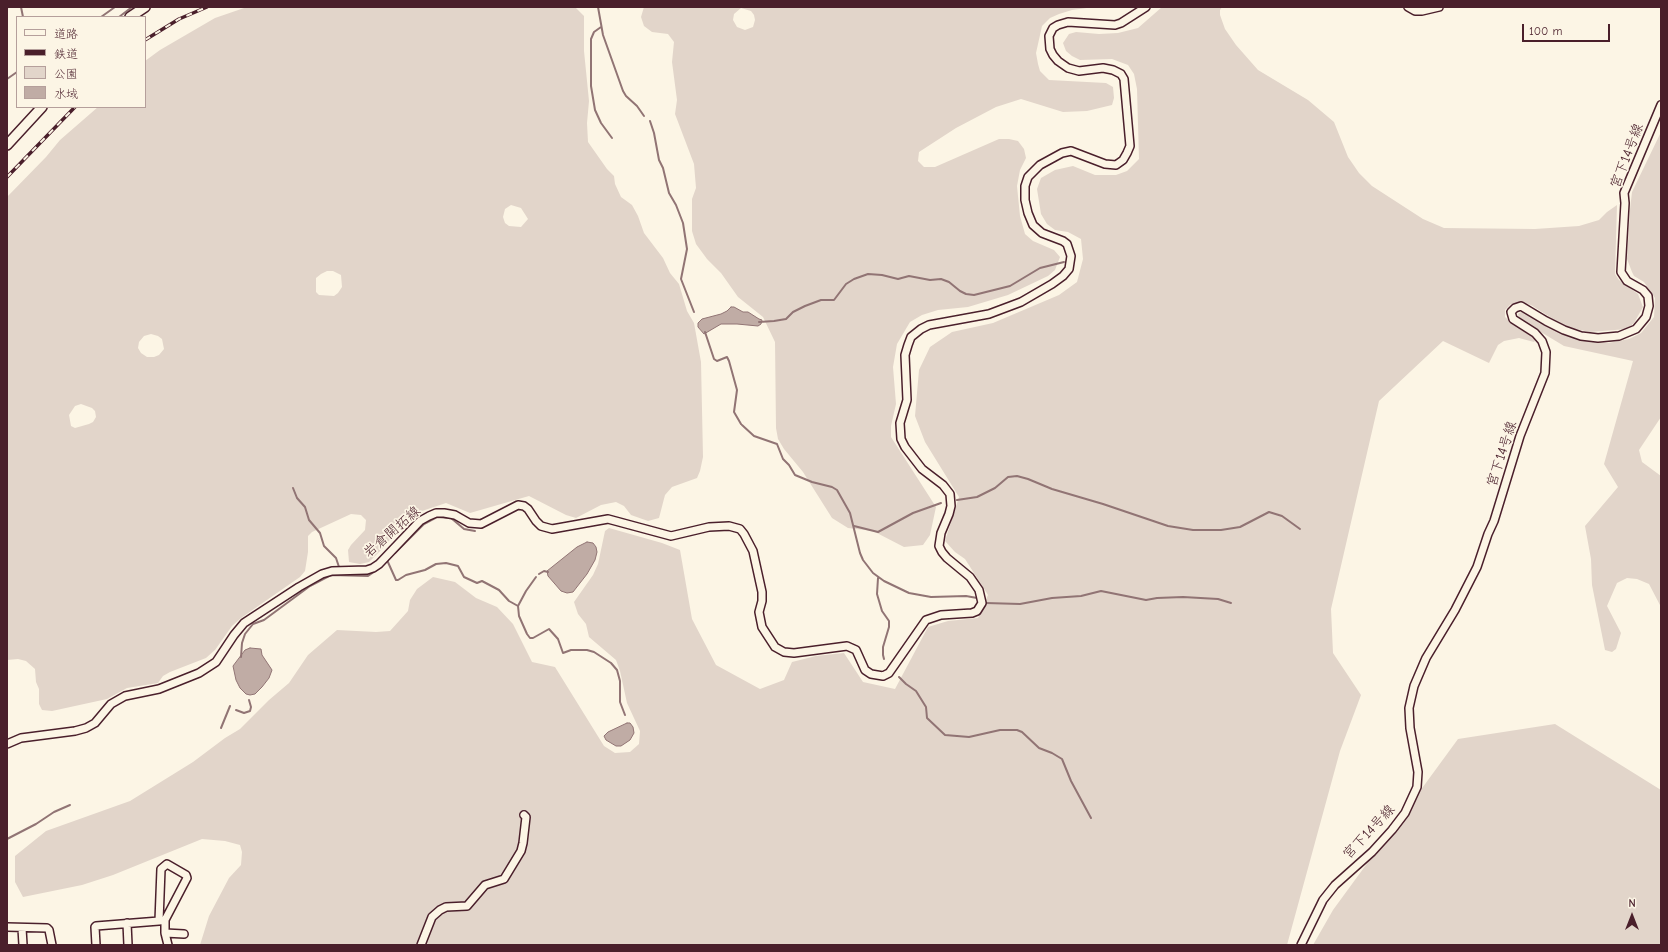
<!DOCTYPE html>
<meta charset="utf-8">
<style>
body{margin:0}
#map{position:relative;width:1668px;height:952px;overflow:hidden;background:#fcf5e5;font-family:"Comic Neue","Klee One",sans-serif}
canvas{display:block}
.frame{position:absolute;inset:0;border:8px solid #4a1f2b;pointer-events:none}
.legend{position:absolute;left:16px;top:16px;width:130px;height:92px;box-sizing:border-box;background:#fcf5e5;border:1px solid #b59f9b;margin:0;padding:5px 7px;list-style:none;font-size:12px;color:#4a1f2b}
.legend li{display:flex;align-items:center;gap:8px;height:20px}
.legend b{width:20px;border:1px solid #b59f9b}
.north{position:absolute;left:1612px;top:896px;width:40px;height:40px;-webkit-text-stroke:3px #fcf5e5;paint-order:stroke;rotate:0deg;font-size:11px;font-weight:700;line-height:16px;text-align:center;color:#4a1f2b}
.north::after{content:'';display:block;margin:auto;width:14px;height:18px;background:#4a1f2b;clip-path:polygon(50% 0,100% 100%,50% 72%,0 100%)}
.scale{position:absolute;left:1522px;top:24px;width:88px;height:18px;box-sizing:border-box;border:2px solid #4a1f2b;border-top:0;padding-left:5px;font-size:12px;line-height:14px;white-space:nowrap;color:#4a1f2b;-webkit-text-stroke:3px #fcf5e5;paint-order:stroke}
</style>
<div id="map">
<canvas width="1668" height="952"></canvas>
<div class="frame"></div>
<ul class="legend">
<li><b style="height:5px;background:#fcf5e5"></b>道路</li>
<li><b style="height:5px;background:#4a1f2b"></b>鉄道</li>
<li><b style="height:11px;background:#e2d5ca"></b>公園</li>
<li><b style="height:11px;background:#c0aca5"></b>水域</li>
</ul>
<div class="north">N</div>
<div class="scale">100 m</div>
</div>
<script>
const ctx = document.querySelector('canvas').getContext('2d');
ctx.lineJoin = 'round';
function paint(path, color) { ctx.fillStyle = color; ctx.fill(path, 'evenodd'); }
const shape = rows => new Path2D(rows.map(r => 'M' + r).join(''));
function stroke(path, color, width, dash) { ctx.strokeStyle = color; ctx.lineWidth = width; ctx.lineCap = dash ? 'butt' : 'round'; ctx.setLineDash(dash || []); ctx.stroke(path); }
function drawText(font, color, halo, rows, align = 'center') {
  ctx.font = font + ' "Comic Neue","Klee One",sans-serif'; ctx.lineWidth = 3.5; ctx.setLineDash([]); ctx.textBaseline = 'middle'; ctx.strokeStyle = halo; ctx.fillStyle = color; for (const [text, x, y, turn = 0] of rows) {
    ctx.save(); ctx.translate(x, y); ctx.rotate((+turn || 0) * Math.PI / 180); ctx.textAlign = isNaN(turn) ? turn : align; if (halo) ctx.strokeText(text, 0, 0); ctx.fillText(text, 0, 0); ctx.restore();
  }
}
paint(shape([
 [247,7,575,7,584,16,584,51,589,101,587,123,588,142,607,169,614,176,615,184,621,197,632,205,638,216,644,233,663,258,670,273,679,284,687,311,694,323,701,362,703,457,700,471,697,478,672,487,665,495,659,518,648,521,631,515,624,506,616,502,601,505,576,518,566,515,529,496,470,513,446,503,419,512,400,528,382,549,369,562,360,564,349,562,348,550,351,545,365,530,366,520,361,515,351,514,312,532,308,536,308,552,305,571,300,577,241,618,232,626,215,650,206,658,170,672,163,676,158,683,127,688,107,699,52,711,42,710,39,704,39,689,36,682,35,669,26,661,18,659,7,660,7,197,46,157,60,140,98,107,145,107,145,61,160,50,215,18],
 [511,205,521,208,528,219,521,227,509,226,505,223,503,217,505,209],
 [327,271,333,271,341,275,342,287,338,293,334,296,319,295,316,292,316,278,321,274],
 [151,334,158,336,162,339,164,349,159,355,154,357,147,357,141,353,138,348,139,342,144,336],
 [81,404,92,408,95,411,96,417,93,422,89,424,75,428,71,426,69,415,75,406],
 [644,7,1094,7,1072,10,1059,14,1050,18,1042,26,1036,53,1038,64,1040,71,1049,80,1106,83,1113,87,1114,98,1112,105,1087,111,1063,112,1021,99,996,107,956,128,919,152,918,161,924,167,935,167,999,139,1009,139,1018,141,1024,149,1026,158,1020,170,1017,186,1020,216,1025,234,1033,241,1054,250,1060,257,1055,270,1048,276,1008,295,968,307,938,310,922,315,910,322,897,344,893,367,896,404,891,426,891,437,936,507,930,535,923,545,904,547,873,531,848,528,832,518,803,472,784,449,778,439,776,428,775,342,763,317,738,297,721,273,707,259,696,244,692,231,692,199,696,188,694,164,675,114,677,100,672,62,674,42,668,34,652,32,644,26,641,17],
 [741,8,751,11,754,15,755,20,753,27,745,30,737,27,733,20,734,14],
 [1162,7,1222,7,1220,10,1220,15,1225,29,1236,45,1258,70,1308,100,1334,122,1348,157,1359,173,1372,186,1423,219,1444,228,1535,229,1579,226,1599,220,1607,212,1617,205,1615,274,1619,280,1638,294,1643,307,1634,323,1627,329,1590,332,1571,328,1553,319,1531,305,1522,303,1511,304,1505,310,1505,317,1514,325,1533,336,1536,339,1534,342,1519,338,1504,341,1498,345,1489,363,1443,341,1379,401,1331,609,1333,653,1361,695,1340,751,1287,945,200,945,209,916,229,878,241,865,242,852,240,845,225,841,202,839,113,875,82,885,23,897,15,882,15,856,46,831,130,801,193,762,225,738,240,729,269,700,289,683,308,655,337,630,376,632,390,631,408,611,410,600,417,589,433,577,455,582,476,598,497,607,513,624,532,662,555,667,604,746,615,753,630,752,639,744,640,731,627,703,620,671,616,660,589,637,586,624,578,614,574,602,593,575,598,564,605,531,609,528,662,543,680,550,692,619,716,665,760,689,784,680,792,662,816,656,844,653,863,682,895,689,928,627,948,621,978,618,988,595,965,559,955,552,945,541,959,497,925,442,915,416,919,370,930,347,952,332,993,323,1059,295,1077,282,1083,259,1081,239,1068,232,1055,230,1047,224,1041,214,1037,189,1041,178,1055,170,1073,166,1095,175,1116,175,1127,171,1139,159,1137,89,1134,74,1128,65,1112,59,1080,60,1072,56,1066,51,1063,43,1069,34,1076,32,1099,34,1118,33,1138,28],
 [1661,132,1661,417,1639,450,1642,462,1661,476,1661,607,1649,584,1637,579,1627,578,1617,583,1607,606,1621,633,1616,649,1612,652,1605,650,1592,585,1591,559,1585,526,1618,487,1604,464,1633,361,1564,346,1526,323,1519,317,1518,314,1521,312,1524,311,1547,326,1563,334,1583,340,1608,343,1629,339,1641,333,1654,317,1655,298,1644,282,1634,276,1632,272,1627,259,1630,209,1632,192],
 [1555,724,1661,790,1661,945,1313,945,1333,910,1458,739]
]), '#e2d5ca');
const water = shape([
 [731,307,734,307,743,312,748,312,759,319,762,320,761,324,758,326,737,324,721,324,704,334,698,327,698,323,702,319,721,314,727,311,731,307],
 [587,542,593,543,596,547,597,552,595,560,587,574,573,592,567,593,561,591,548,576,547,571,577,547,587,542],
 [250,648,261,649,262,655,272,670,269,678,262,687,255,694,250,695,246,694,240,688,236,680,233,666,245,650,250,648],
 [627,723,630,723,633,727,634,733,630,740,621,746,616,746,606,740,604,736,608,732,627,723]
]);
paint(water, '#c0aca5');
stroke(water, '#917474', 1);
stroke(shape([
 [21,7,23,17],
 [598,7,603,35,623,91,626,96,637,106,644,116],
 [7,8,8,7],
 [101,17,115,7],
 [119,17,132,7],
 [601,27,594,32,591,39,591,86,595,110,601,123,612,138],
 [7,79,17,72],
 [650,121,654,133,659,160,663,168,669,193,676,205,683,223,687,249,681,279,694,312],
 [759,322,774,321,786,319,793,312,805,306,821,300,834,300,846,284,854,279,868,274,882,275,898,279,909,276,930,280,941,279,949,282,960,291,966,294,974,295,1010,286,1040,268,1064,262],
 [705,332,714,359,717,361,727,357,729,361,737,390,734,412,741,424],
 [742,425,754,436,777,444,783,459,789,465,795,475,812,482,832,487,837,490,850,513,860,553,863,560,873,573,884,581,909,593,931,597,966,596,977,598],
 [293,488,297,498,305,507,309,520,320,533,324,546,336,558,339,567],
 [957,500,977,497,995,488,1008,477,1017,476,1028,479,1052,489,1103,504,1168,526,1193,530,1221,530,1240,527,1269,512,1282,516,1300,529],
 [854,526,878,532,913,513,941,503],
 [395,553,424,524,437,517,451,518,464,529,475,531],
 [387,560,396,580,398,580,406,575,425,570,436,564,446,563,458,566,464,577,477,583,482,581,499,590,509,601,518,606],
 [539,574,544,571,548,572],
 [536,577,526,591,518,606,519,616,527,634,530,638,533,638,549,629,558,639,563,653,571,650,587,650,594,652,611,663,617,670,620,681,620,702,625,715],
 [878,578,877,594,882,611,889,621,889,627,883,647,883,655,884,659],
 [986,603,1020,604,1052,598,1081,596,1101,591,1146,600,1157,598,1183,597,1218,599,1231,603],
 [241,657,242,643,245,634,253,624,264,620,310,586,331,575,368,576,381,567],
 [899,677,906,684,916,691,926,707,927,718,945,735,969,737,1000,730,1017,730,1022,732,1039,748,1052,753,1062,759,1071,781,1091,818],
 [236,710,244,713,250,711,251,707,249,700],
 [221,728,230,706],
 [7,839,36,824,54,812,70,805]
]), '#917474', 2);
const minor = shape([
 [1408,7,1415,11,1422,11,1439,7],
 [7,744,21,738,75,731,86,728,95,723,111,704,125,696,159,689,199,673,216,662,234,635,244,623,299,587,322,574,332,571,367,570,373,568,379,564,420,521,429,516,436,513,444,513,455,515,469,523,481,524,518,505,524,506,528,509,536,521,541,526,552,529,608,519,671,536,709,527,729,526,740,529,744,534,753,551,762,592,762,601,759,612,762,627,775,647,784,652,794,653,847,646,856,650,865,670,871,674,883,676,889,673,926,620,941,615,972,613,977,611,982,603,979,590,970,577,947,558,942,552,939,546,941,533,949,514,951,506,950,494,943,485,922,469,905,447,901,439,900,423,907,400,905,355,908,345,911,337,921,329,929,325,989,314,1021,302,1052,284,1063,276,1069,269,1071,256,1067,244,1063,241,1042,233,1033,225,1028,213,1025,200,1025,186,1028,177,1040,165,1062,153,1071,151,1105,164,1116,165,1123,160,1127,153,1130,146,1124,79,1121,74,1113,70,1103,68,1079,71,1068,68,1058,61,1053,55,1050,49,1049,36,1053,28,1058,25,1068,22,1115,25,1121,23,1146,7],
 [165,920,165,933,184,934],
 [127,923,128,945],
 [7,927,47,928,49,930,52,945],
 [22,928,23,945],
 [165,933,168,945],
 [96,945,95,927,96,926,159,921,165,920,187,878,186,875,167,864,161,869,159,921],
 [421,945,432,917,440,910,446,907,467,906,485,885,504,879,521,851,523,843,526,817,524,815],
 [1301,945,1323,900,1335,885,1372,852,1392,830,1405,813,1417,787,1418,772,1410,728,1409,708,1414,686,1426,658,1455,610,1477,567,1488,534,1494,521,1520,436,1545,373,1546,352,1542,341,1535,333,1513,319,1511,312,1515,308,1521,306,1546,321,1564,330,1581,336,1598,338,1619,336,1636,329,1646,317,1649,306,1648,296,1643,290,1627,281,1621,272,1625,203,1624,193,1661,105]
]);
const major = shape([
 [130,17,145,7],
 [7,145,42,107]
]);
stroke(minor, '#4a1f2b', 10);
stroke(major, '#4a1f2b', 12);
stroke(minor, '#fcf5e5', 7);
stroke(major, '#fcf5e5', 9);
const rail = shape([
 [145,40,179,19,207,7],
 [7,177,75,107]
]);
stroke(rail, '#4a1f2b', 3.5);
stroke(rail, '#fcf5e5', 2, [6]);
drawText('14px', '#4a1f2b', '#fcf5e5', [
 ["宮下14号線",1627,156,-69],
 ["宮下14号線",1502,454,-72],
 ["岩倉開拓線",392,532,-41],
 ["宮下14号線",1369,832,-47]
]);
</script>
